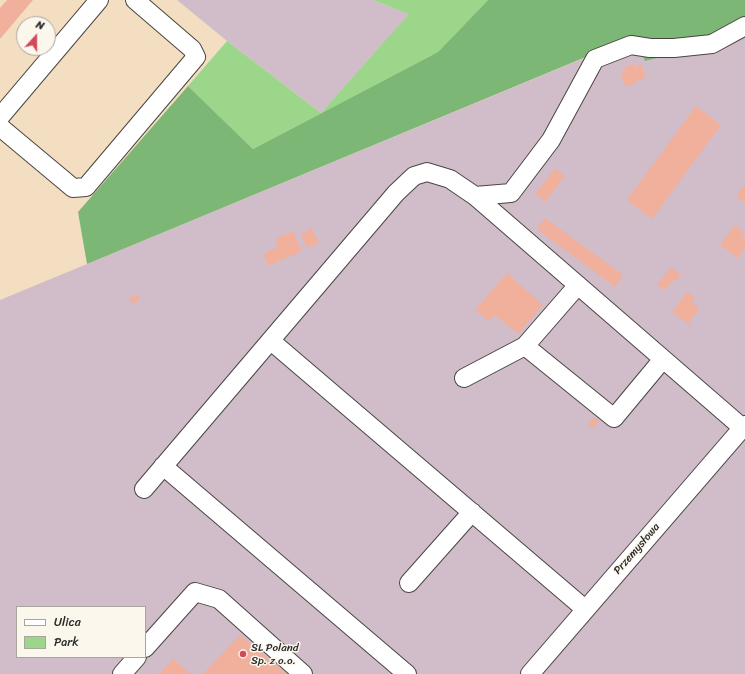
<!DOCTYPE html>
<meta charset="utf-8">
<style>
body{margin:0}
#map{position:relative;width:745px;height:674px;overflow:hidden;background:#f3dec1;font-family:Sriracha,sans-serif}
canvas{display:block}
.legend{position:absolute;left:16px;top:606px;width:130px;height:52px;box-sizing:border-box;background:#fbf7ec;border:1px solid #a8a59f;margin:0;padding:5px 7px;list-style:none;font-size:12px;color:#2b2b2b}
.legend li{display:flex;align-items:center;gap:8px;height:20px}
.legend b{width:20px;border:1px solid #a8a59f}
.north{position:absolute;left:16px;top:16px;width:40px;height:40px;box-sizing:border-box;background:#fbf7ec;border:1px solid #a8a59f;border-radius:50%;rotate:21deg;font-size:11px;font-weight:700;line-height:16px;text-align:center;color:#2b2b2b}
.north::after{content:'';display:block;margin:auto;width:14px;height:18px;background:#d1495b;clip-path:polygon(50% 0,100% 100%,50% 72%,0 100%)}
</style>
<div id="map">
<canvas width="745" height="674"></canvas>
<ul class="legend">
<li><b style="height:5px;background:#fff"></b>Ulica</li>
<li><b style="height:11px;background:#9cd68a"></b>Park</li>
</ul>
<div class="north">N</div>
</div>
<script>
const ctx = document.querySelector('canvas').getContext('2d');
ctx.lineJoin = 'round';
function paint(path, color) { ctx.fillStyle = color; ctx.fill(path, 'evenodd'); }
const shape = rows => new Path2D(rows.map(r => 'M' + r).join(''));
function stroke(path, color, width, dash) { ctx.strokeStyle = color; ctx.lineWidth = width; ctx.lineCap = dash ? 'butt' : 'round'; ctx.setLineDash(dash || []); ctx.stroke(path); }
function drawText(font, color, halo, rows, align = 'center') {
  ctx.font = font + ' Sriracha,sans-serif'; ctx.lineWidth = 3; ctx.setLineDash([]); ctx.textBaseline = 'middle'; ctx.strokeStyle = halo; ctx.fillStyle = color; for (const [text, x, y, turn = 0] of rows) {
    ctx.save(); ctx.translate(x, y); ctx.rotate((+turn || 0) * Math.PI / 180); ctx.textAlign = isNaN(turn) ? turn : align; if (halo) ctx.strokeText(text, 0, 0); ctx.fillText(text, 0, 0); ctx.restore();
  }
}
paint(shape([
 [177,0,373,0,410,14,321,113,227,41],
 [745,34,745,674,0,674,0,300,635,37],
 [17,607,145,607,145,657,17,657]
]), '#d1bdc9');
paint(shape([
 [373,0,488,0,438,52,253,149,188,86,227,41,321,113,409,14]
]), '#9cd68a');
paint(shape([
 [488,0,745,0,745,34,735,38,645,61,634,37,87,264,78,212,188,86,253,149,438,52]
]), '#7db776');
paint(shape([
 [7,0,33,0,0,39,0,8],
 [634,64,635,67,641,64,646,77,626,87,620,73,625,71,624,67],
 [696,106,721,125,652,219,627,200],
 [555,168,565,176,545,202,535,194],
 [743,186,745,187,745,203,736,196],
 [545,218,623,275,615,287,537,229],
 [735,225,744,232,741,235,745,238,745,248,738,258,720,245],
 [312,228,319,243,307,248,301,234],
 [293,231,302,251,268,266,263,254,278,247,275,239],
 [671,267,681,275,676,281,673,280,665,290,657,285],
 [507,273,543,305,518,334,495,315,488,321,475,310],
 [687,292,695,298,692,303,700,308,689,322,692,324,691,326,672,312],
 [137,294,140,300,132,304,129,298],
 [595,417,599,421,592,429,587,425],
 [240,635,287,674,203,674],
 [173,659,191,674,159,674]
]), '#f0b09c');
const minor = shape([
 [0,117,99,0],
 [0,127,73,188,86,187,196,57,192,49,135,0],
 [475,196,511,193,551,140,595,59,631,45,650,48,674,48,712,44,745,26],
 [271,341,585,609],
 [525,346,614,418,663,359],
 [464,378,525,346,578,285],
 [163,466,407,674],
 [144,489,396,193,414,176,427,172,450,179,475,196,745,430],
 [409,583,472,512],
 [145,648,195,592,219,599,303,674],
 [122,674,137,657],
 [530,674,745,425]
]);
stroke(minor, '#494642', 20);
stroke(minor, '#fff', 18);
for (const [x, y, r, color] of [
 [243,654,4,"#d1495b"]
]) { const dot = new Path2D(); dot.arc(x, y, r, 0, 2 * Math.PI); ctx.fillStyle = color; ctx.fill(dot); stroke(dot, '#fbf7ec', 1.5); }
drawText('11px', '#2b2b2b', '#fbf7ec', [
 ["Przemysłowa",637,549,-49]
]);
drawText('11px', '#2b2b2b', '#fbf7ec', [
 ["SL Poland",251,648],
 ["Sp. z o.o.",251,661]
], 'left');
</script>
